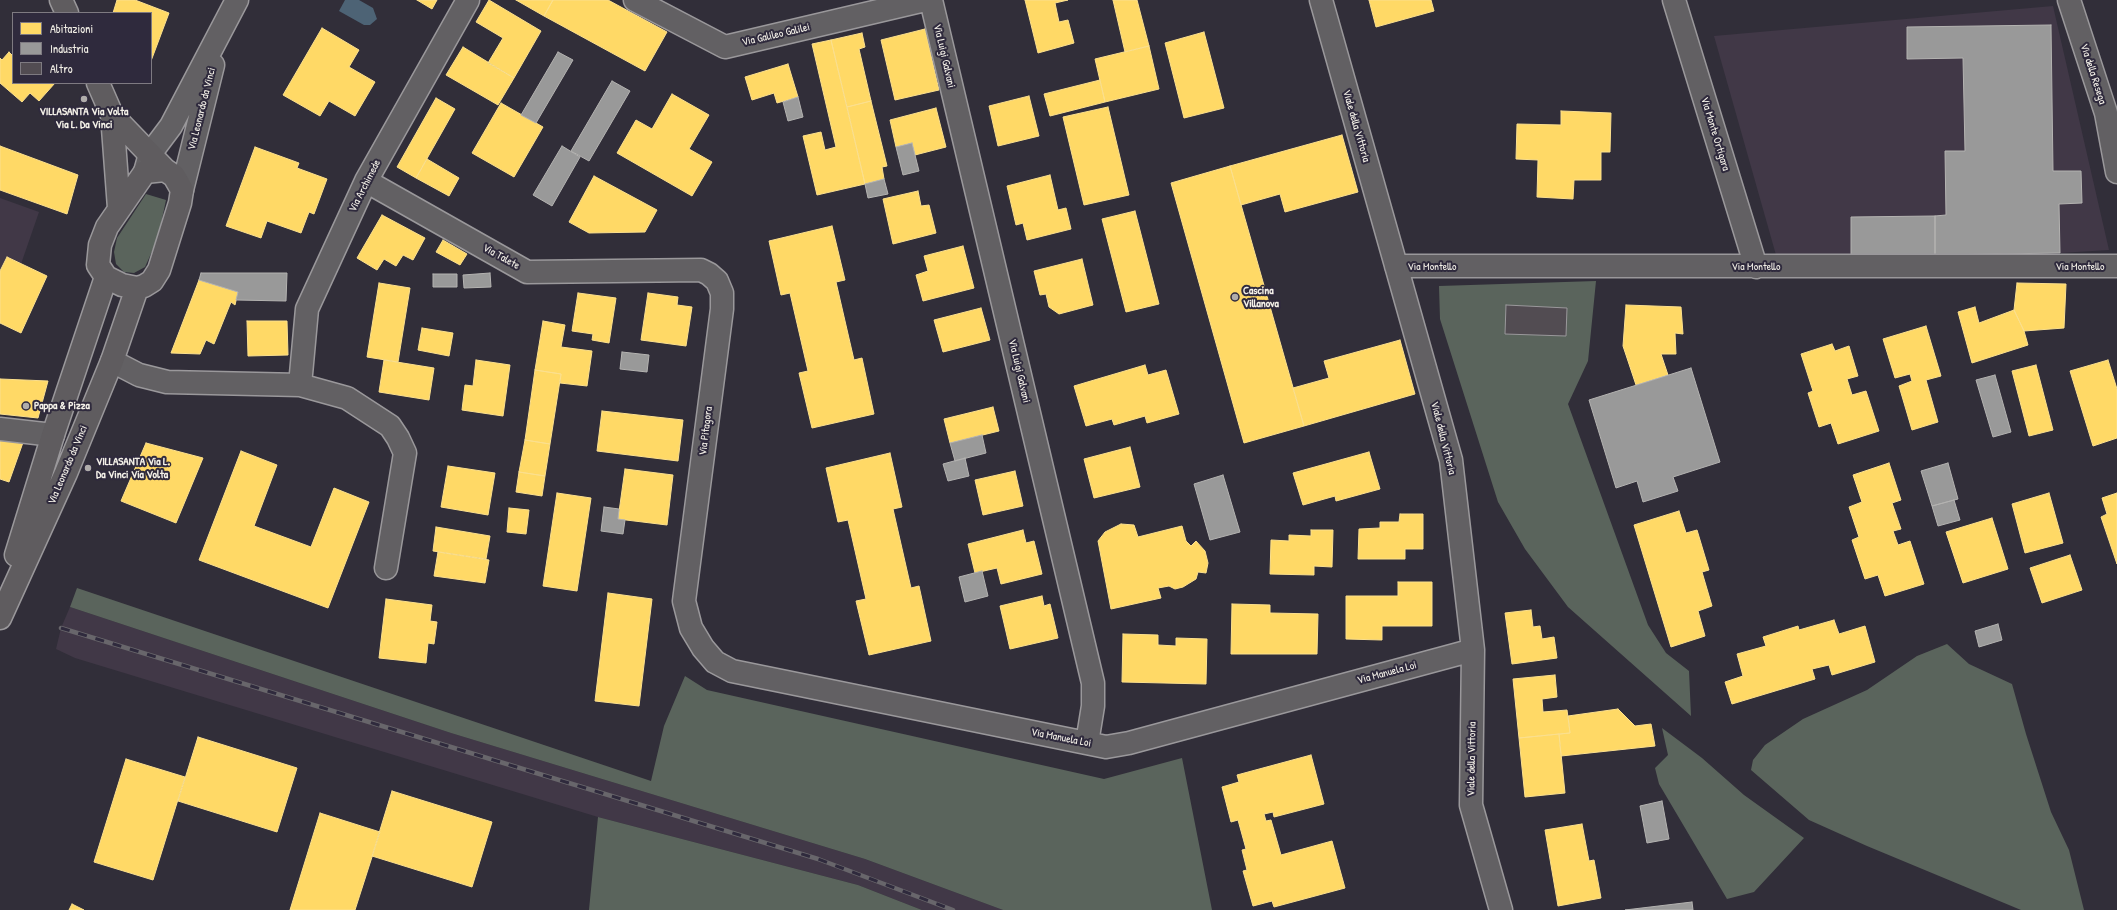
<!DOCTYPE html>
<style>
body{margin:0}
#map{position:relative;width:2117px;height:910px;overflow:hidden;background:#312e39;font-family:"Patrick Hand",sans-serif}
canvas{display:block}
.legend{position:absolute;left:12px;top:12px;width:140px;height:72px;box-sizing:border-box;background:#2f2a3d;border:1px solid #7e7a81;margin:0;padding:5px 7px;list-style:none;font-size:12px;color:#f4f1e8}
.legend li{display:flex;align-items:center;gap:8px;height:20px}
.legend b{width:20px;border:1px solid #7e7a81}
</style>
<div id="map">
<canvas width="2117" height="910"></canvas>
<ul class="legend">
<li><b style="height:11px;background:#ffd966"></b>Abitazioni</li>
<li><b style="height:11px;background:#999"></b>Industria</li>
<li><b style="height:11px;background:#524c52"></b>Altro</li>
</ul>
</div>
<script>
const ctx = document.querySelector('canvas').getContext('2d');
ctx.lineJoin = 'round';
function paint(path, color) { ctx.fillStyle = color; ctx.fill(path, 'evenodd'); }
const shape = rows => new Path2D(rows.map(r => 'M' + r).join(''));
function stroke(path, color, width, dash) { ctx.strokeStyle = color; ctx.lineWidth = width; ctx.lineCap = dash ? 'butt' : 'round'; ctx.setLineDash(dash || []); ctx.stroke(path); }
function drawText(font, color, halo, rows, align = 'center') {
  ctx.font = font + ' "Patrick Hand",sans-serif'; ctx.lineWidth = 4; ctx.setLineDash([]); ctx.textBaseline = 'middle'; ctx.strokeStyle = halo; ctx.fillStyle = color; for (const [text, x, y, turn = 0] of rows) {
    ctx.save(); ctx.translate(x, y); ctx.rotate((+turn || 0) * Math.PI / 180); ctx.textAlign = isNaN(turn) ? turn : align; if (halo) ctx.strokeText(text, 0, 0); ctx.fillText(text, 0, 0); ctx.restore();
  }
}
paint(shape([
 [2053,6,2109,250,2060,253,1776,255,1714,36],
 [0,198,39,212,21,264,7,257,0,271],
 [70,607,451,733,865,859,1003,910,922,910,858,885,598,817,75,658,56,649,61,628]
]), '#413847');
paint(shape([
 [146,194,166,200,158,238,145,267,134,273,124,272,116,264,114,252,117,238],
 [1596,281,1588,361,1568,404,1648,625,1666,653,1689,671,1691,716,1568,607,1525,549,1498,502,1440,319,1439,286],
 [77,588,651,781,664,726,685,676,707,690,1104,779,1182,758,1212,910,1003,910,865,859,451,733,70,607],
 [1947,644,1969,664,2012,684,2026,734,2051,812,2069,850,2084,910,2021,910,1867,846,1809,820,1751,770,1753,760,1765,745,1803,719,1867,690,1917,656],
 [1662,728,1702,758,1744,795,1804,838,1754,892,1727,899,1659,784,1655,768,1668,755],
 [598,817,858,885,922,910,589,910]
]), '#5a645c');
paint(shape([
 [345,0,359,0,373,8,377,19,370,25,364,25,339,11]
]), '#4d6375');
const homes = shape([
 [117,0,135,0,169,13,151,61,151,13,113,13,117,0],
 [417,0,437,0,432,9,417,0],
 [489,0,541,31,514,78,488,63,503,38,476,22,489,0],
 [516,0,553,0,544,16,516,0],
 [553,0,608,0,667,32,645,71,544,16,553,0],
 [1025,0,1068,0,1055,3,1059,22,1068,20,1074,43,1038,53,1025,0],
 [1113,0,1137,0,1149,46,1125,52,1113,0],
 [1369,0,1431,0,1434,11,1376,27,1369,0],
 [322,28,359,50,349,67,375,82,355,116,329,101,320,116,283,95,322,28],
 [925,29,939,90,895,100,881,40,925,29],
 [1204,32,1224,108,1184,118,1165,43,1204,32],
 [862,33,865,47,859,49,871,101,847,107,831,40,862,33],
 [831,40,865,184,817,195,803,136,821,132,825,150,836,147,812,44,831,40],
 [1149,46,1159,89,1105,102,1095,59,1149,46],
 [463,47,514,78,498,105,446,75,463,47],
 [9,52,13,56,13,83,55,83,39,101,30,93,22,102,0,83,0,58,2,60,9,52],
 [788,64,798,97,777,103,774,93,752,100,745,77,788,64],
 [1100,80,1105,102,1050,116,1044,94,1100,80],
 [672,94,709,115,689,149,712,162,692,196,617,153,636,120,652,129,672,94],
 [1029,96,1039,136,998,146,989,106,1029,96],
 [436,98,455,109,416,178,397,167,436,98],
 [871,101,887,166,882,167,884,179,865,184,847,107,871,101],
 [501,103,543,127,514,177,472,153,501,103],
 [1108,107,1129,195,1084,205,1063,117,1108,107],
 [936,108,946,147,915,155,912,143,896,147,890,120,936,108],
 [1561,111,1611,113,1610,152,1601,152,1601,180,1574,180,1573,199,1537,197,1538,160,1516,159,1517,124,1561,125,1561,111],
 [1342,135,1358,192,1285,212,1280,194,1241,205,1230,166,1342,135],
 [0,146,78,175,67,214,0,190,0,146],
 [255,147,299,163,297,168,327,179,314,214,309,212,301,233,267,221,261,238,226,226,255,147],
 [427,159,459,178,449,196,416,178,427,159],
 [1230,166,1304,426,1244,443,1171,183,1230,166],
 [1050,175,1058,210,1066,208,1071,229,1027,240,1023,223,1016,225,1007,186,1050,175],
 [594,176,657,210,645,232,589,233,569,222,594,176],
 [918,191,921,206,929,205,936,233,893,244,883,199,918,191],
 [1135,211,1159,304,1126,312,1102,219,1135,211],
 [382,215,425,238,413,260,403,255,396,266,384,259,377,270,357,258,382,215],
 [832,226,845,280,836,282,854,360,862,358,874,414,812,428,799,373,808,371,790,293,781,295,769,241,832,226],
 [443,240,467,254,460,265,436,252,443,240],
 [963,246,974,288,923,301,916,275,928,271,924,256,963,246],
 [7,257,47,276,21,333,0,323,0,271,7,257],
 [1082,259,1093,305,1059,314,1049,307,1046,294,1040,295,1034,271,1082,259],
 [199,280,238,292,235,305,231,302,214,344,206,340,200,354,171,353,199,280],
 [379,283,410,288,398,362,367,357,379,283],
 [2017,283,2066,284,2064,328,2024,331,2014,310,2017,283],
 [578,293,616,298,609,343,592,340,593,334,572,331,578,293],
 [648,293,678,297,677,305,692,307,686,346,641,340,648,293],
 [1626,305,1681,307,1683,334,1675,333,1676,354,1661,354,1668,375,1636,385,1623,346,1626,305],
 [1975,307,1979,323,2014,310,2024,331,2028,345,1972,363,1958,312,1975,307],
 [981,308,990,340,943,352,934,320,981,308],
 [247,321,287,321,288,355,248,356,247,321],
 [543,321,565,325,561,347,592,351,587,386,560,383,561,374,535,370,543,321],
 [1926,326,1941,376,1926,380,1938,422,1912,430,1899,386,1912,381,1910,374,1895,378,1883,339,1926,326],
 [422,328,453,333,449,356,418,350,422,328],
 [1400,340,1415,394,1304,426,1293,388,1329,378,1324,361,1400,340],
 [1832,344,1835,351,1849,346,1858,376,1847,379,1852,395,1866,391,1879,431,1838,444,1831,423,1819,427,1808,393,1813,391,1801,354,1832,344],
 [384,360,434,368,429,400,379,392,384,360],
 [476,360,510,365,503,416,462,410,465,385,473,386,476,360],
 [2108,360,2117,389,2117,438,2093,446,2070,371,2108,360],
 [1145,365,1148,375,1166,370,1179,414,1147,423,1145,416,1114,425,1112,419,1086,426,1074,386,1145,365],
 [2036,365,2053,430,2029,436,2012,371,2036,365],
 [535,370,561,374,550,444,525,440,535,370],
 [0,379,48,381,38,418,0,414,0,379],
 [993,407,999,431,950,443,944,419,993,407],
 [602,411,683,420,678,461,597,451,602,411],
 [0,431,26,434,9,482,0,479,0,431],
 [525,440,550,444,545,476,519,472,525,440],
 [146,443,203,458,176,523,121,501,146,443],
 [1130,447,1140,487,1094,498,1084,459,1130,447],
 [241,451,277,465,254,526,311,547,334,488,369,502,328,608,199,560,241,451],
 [1369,452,1380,489,1336,501,1335,496,1303,505,1293,473,1369,452],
 [890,453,902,507,893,509,911,588,919,586,931,641,869,655,856,601,866,599,848,520,838,522,826,468,890,453],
 [1889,463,1901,500,1892,503,1901,529,1893,531,1898,545,1910,541,1924,584,1885,596,1878,575,1865,579,1852,540,1859,537,1849,507,1862,502,1853,475,1889,463],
 [448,466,495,473,488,515,441,507,448,466],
 [625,469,673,475,667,525,618,519,625,469],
 [1015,471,1023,506,983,515,975,480,1015,471],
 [519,472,545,476,542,496,516,492,519,472],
 [557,493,591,498,577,591,543,586,557,493],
 [2049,493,2063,543,2025,553,2012,504,2049,493],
 [2117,493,2117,564,2101,517,2107,514,2102,498,2117,493],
 [509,508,529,510,526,534,507,532,509,508],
 [1679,511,1686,533,1697,530,1709,570,1702,572,1712,606,1698,611,1705,636,1671,647,1634,525,1679,511],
 [1400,514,1423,514,1423,549,1405,549,1405,559,1358,559,1359,529,1380,528,1380,522,1399,522,1400,514],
 [1992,518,2008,569,1963,583,1946,532,1992,518],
 [1121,524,1134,525,1138,537,1182,526,1186,541,1191,546,1196,541,1205,551,1208,563,1206,573,1198,572,1196,579,1183,587,1175,589,1169,586,1158,588,1161,598,1111,609,1098,541,1105,532,1121,524],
 [436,527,490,536,486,559,433,551,436,527],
 [1023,530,1026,543,1034,541,1042,574,1001,584,997,568,975,573,968,544,1023,530],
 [1311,530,1333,530,1332,567,1314,566,1314,575,1270,574,1271,540,1289,541,1289,535,1311,536,1311,530],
 [438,552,489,560,485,583,434,576,438,552],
 [2070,555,2082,590,2042,603,2030,568,2070,555],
 [1398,582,1432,582,1432,626,1382,626,1382,640,1346,639,1346,596,1398,596,1398,582],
 [608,593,652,599,639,706,595,701,608,593],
 [1042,596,1044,606,1050,604,1058,638,1010,649,1000,606,1042,596],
 [386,599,432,605,430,621,437,622,434,644,428,643,426,663,379,658,386,599],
 [1232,604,1270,605,1270,613,1318,614,1317,654,1231,654,1232,604],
 [1531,610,1533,627,1540,626,1542,639,1554,637,1557,658,1512,664,1505,613,1531,610],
 [1834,620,1839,634,1865,626,1875,662,1832,675,1829,665,1812,669,1815,679,1732,704,1725,682,1743,676,1737,654,1766,646,1763,637,1798,626,1799,630,1834,620],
 [1123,634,1158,635,1158,645,1176,646,1176,638,1207,639,1206,684,1122,682,1123,634],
 [1555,675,1557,697,1542,699,1543,712,1567,710,1570,733,1519,738,1513,679,1555,675],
 [1618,709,1635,726,1651,724,1655,746,1561,756,1559,734,1570,733,1568,716,1618,709],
 [1559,734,1565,793,1525,797,1519,738,1559,734],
 [198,737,297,768,277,832,178,801,198,737],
 [1311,755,1324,804,1274,817,1273,812,1264,814,1266,821,1271,820,1281,855,1332,841,1345,888,1274,907,1272,901,1253,906,1243,871,1247,870,1242,850,1246,849,1238,820,1231,822,1222,787,1239,782,1237,775,1311,755],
 [126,759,185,777,153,880,94,862,126,759],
 [392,791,492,822,472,887,372,856,392,791],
 [320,813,380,832,355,910,290,910,320,813],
 [1582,824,1589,861,1594,860,1601,898,1558,906,1545,830,1582,824],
 [72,904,84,910,69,910,72,904]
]);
paint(homes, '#ffd966');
stroke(homes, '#fce08d', 1);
const industry = shape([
 [2051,25,2053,171,2081,171,2082,203,2059,204,2060,253,1935,255,1935,216,1946,215,1945,151,1965,151,1963,58,1907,59,1907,27,2051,25],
 [558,52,573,60,536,123,521,115,558,52],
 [612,81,630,91,589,161,571,151,612,81],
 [798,97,803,117,788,121,783,102,798,97],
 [912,143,919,171,903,175,896,147,912,143],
 [562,146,580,157,552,206,533,195,562,146],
 [884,179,888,194,868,198,865,184,884,179],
 [1935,216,1935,255,1851,256,1851,217,1935,216],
 [201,273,287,273,286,301,236,300,238,292,199,280,201,273],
 [490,273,491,287,464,288,463,275,490,273],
 [433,274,457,274,457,287,433,287,433,274],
 [622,352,649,355,647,372,620,369,622,352],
 [1691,368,1720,462,1673,477,1678,491,1643,502,1637,481,1616,488,1589,400,1691,368],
 [1995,375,2011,432,1993,437,1976,380,1995,375],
 [982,435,986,453,955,461,950,443,982,435],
 [965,458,969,476,948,481,943,464,965,458],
 [1948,463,1958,499,1932,506,1921,471,1948,463],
 [1223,475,1240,532,1210,540,1194,484,1223,475],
 [1954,500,1960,520,1938,526,1932,506,1954,500],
 [604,507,619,509,618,519,625,520,623,534,601,531,604,507],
 [982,571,988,596,965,602,959,577,982,571],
 [1998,624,2002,640,1979,647,1975,631,1998,624],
 [1662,801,1669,839,1647,843,1640,806,1662,801],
 [1692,902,1693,910,1625,910,1692,902]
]);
paint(industry, '#999');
stroke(industry, '#b4b3b1', 1);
const building = shape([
 [1506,305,1567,308,1566,336,1505,334,1506,305]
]);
paint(building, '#524c52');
stroke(building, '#9a989b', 1);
const minor = shape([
 [635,0,725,47,925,0],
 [931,0,1093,683,1093,706,1087,743],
 [1321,0,1451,460,1473,650,1471,805,1501,910],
 [1674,0,1756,267],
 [2069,0,2106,113,2117,172],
 [145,172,150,154,171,126,237,0],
 [366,181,527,272,701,270,709,274,717,281,722,293,722,309,684,601,691,628,703,648,715,662,732,671,1106,747,1129,743,1473,650],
 [182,190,213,65],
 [1396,266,2117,266],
 [112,361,139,375,167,382,300,385,347,398,390,426,398,438,405,453,386,568],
 [300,385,307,309,366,181,468,0],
 [0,429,53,435]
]);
const major = shape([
 [61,0,67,13],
 [98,83,112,115,119,208],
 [112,115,165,170,174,176,182,190,180,203,159,270,152,281,144,286,137,288,122,285,106,277,98,265,100,245,107,227,145,172,165,170],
 [16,555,53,435,106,277],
 [0,618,66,473,112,361,137,288]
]);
stroke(minor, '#9a989b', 25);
stroke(major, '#9a989b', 25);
stroke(minor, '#626063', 22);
stroke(major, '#5f5c5f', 22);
const rail = shape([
 [61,628,818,859,953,910]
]);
stroke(rail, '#68666b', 4.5);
stroke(rail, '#2f2a3d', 3, [9]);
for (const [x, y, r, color] of [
 [84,99,4,"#b0adab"],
 [1235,297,4,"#b0adab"],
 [26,406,4,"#b0adab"],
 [88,468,4,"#b0adab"]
]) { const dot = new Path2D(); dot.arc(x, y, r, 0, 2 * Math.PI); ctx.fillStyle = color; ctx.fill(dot); stroke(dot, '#2f2a3d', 1.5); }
drawText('11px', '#f4f1e8', '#2f2a3d', [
 ["Via Galileo Galilei",776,35,-13],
 ["Via Luigi Galvani",944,56,77],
 ["Via della Resega",2093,74,72],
 ["Via Leonardo da Vinci",202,109,-76],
 ["Viale della Vittoria",1356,126,74],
 ["Via Monte Ortigara",1715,134,73],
 ["Via Archimede",365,186,-63],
 ["Via Talete",501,257,29],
 ["Via Montello",1432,267],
 ["Via Montello",1756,267],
 ["Via Montello",2080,267],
 ["Via Luigi Galvani",1019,371,77],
 ["Via Pitagora",706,431,-83],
 ["Viale della Vittoria",1443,438,76],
 ["Via Leonardo da Vinci",68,465,-67],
 ["Via Manuela Loi",1387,673,-15],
 ["Via Manuela Loi",1061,738,11],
 ["Viale della Vittoria",1472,759,-89]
]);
drawText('bold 11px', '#f4f1e8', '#2f2a3d', [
 ["VILLASANTA Via Volta",84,112,"center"],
 ["Via L. Da Vinci",84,125,"center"],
 ["Cascina",1243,291],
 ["Villanova",1243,304],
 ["Pappa & Pizza",34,406],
 ["VILLASANTA Via L.",96,462],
 ["Da Vinci Via Volta",96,475]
], 'left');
</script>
